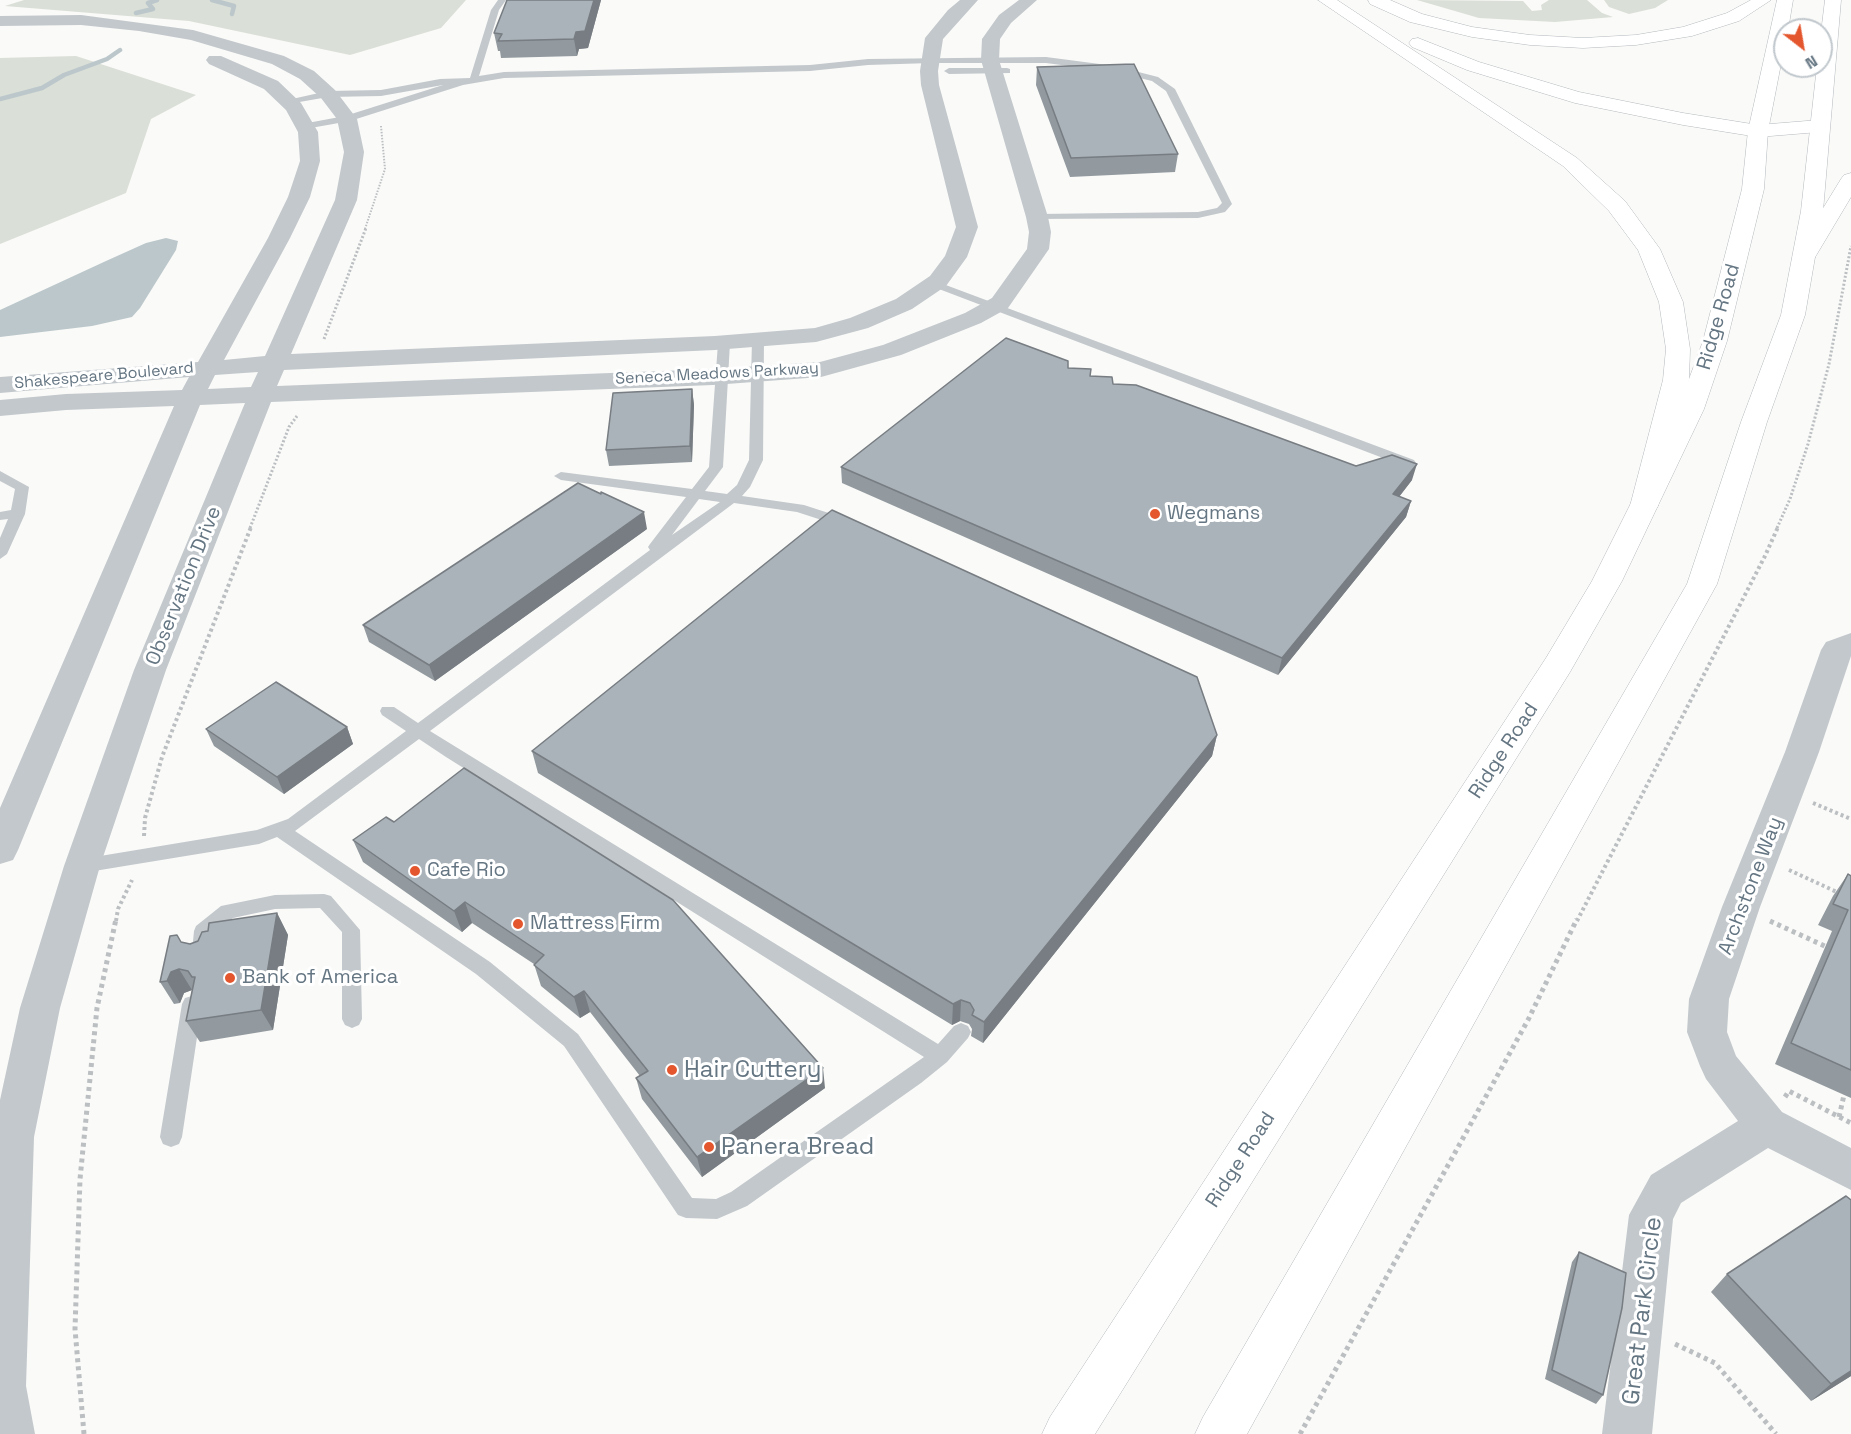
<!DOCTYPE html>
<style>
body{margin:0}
#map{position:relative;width:1851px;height:1434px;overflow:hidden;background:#fafaf8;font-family:"Space Grotesk",sans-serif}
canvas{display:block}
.north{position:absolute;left:1773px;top:18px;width:60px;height:60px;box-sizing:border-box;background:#fff;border:2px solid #c1c8cd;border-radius:50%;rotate:149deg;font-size:16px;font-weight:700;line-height:24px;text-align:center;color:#657683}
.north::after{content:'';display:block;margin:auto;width:21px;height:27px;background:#e4572e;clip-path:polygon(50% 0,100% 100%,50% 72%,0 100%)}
</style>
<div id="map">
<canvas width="1851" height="1434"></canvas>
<div class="north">N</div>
</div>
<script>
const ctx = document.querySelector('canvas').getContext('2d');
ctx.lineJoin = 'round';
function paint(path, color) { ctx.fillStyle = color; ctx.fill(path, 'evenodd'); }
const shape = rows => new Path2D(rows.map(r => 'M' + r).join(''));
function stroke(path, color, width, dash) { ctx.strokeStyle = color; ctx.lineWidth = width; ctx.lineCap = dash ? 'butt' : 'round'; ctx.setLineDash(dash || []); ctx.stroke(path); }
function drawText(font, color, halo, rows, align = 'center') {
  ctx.font = font + ' "Space Grotesk",sans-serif'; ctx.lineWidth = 6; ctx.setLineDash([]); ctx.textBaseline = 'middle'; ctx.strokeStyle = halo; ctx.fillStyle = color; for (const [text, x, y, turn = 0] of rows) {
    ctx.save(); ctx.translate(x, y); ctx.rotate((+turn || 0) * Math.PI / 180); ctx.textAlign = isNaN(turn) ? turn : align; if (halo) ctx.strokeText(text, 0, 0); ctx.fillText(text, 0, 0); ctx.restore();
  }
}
paint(shape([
 [24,0,466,0,441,28,350,55,189,21,5,6],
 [1417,0,1523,1,1532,11,1542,10,1541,5,1549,0,1587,0,1602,13,1613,17,1555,22,1479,18],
 [1604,0,1668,0,1655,8,1629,14,1609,7],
 [76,56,196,95,151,119,126,193,0,244,0,58]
]), '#dadfd7');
paint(shape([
 [166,238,178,241,176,250,140,308,132,317,92,326,0,337,0,310,106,261,146,243]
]), '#bbc7cb');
stroke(shape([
 [212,0,234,6,232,14],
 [136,13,153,9,148,3,157,0],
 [0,99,42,88,64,75,107,59,120,50]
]), '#bbc7cb', 4.5);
const trunk = shape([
 [1777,0,1793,0,1788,30,1785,30,1785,43,1768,131,1764,189,1727,341,1704,409,1622,581,1570,672,1095,1434,1042,1434,1050,1417,1546,658,1592,581,1678,409,1703,341,1742,189,1748,131,1777,0],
 [1825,0,1841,0,1823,211,1805,315,1767,422,1717,584,1247,1434,1195,1434,1203,1417,1687,584,1741,422,1781,315,1801,211,1817,66,1821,66,1821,33,1825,0]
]);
const motorway = shape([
 [1318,0,1337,0,1577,158,1625,201,1660,249,1683,302,1690,349,1689,380,1658,506,1654,512,1644,515,1634,512,1630,506,1663,380,1666,349,1659,302,1638,250,1609,211,1563,166,1318,0],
 [1368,0,1390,0,1422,14,1472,27,1530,35,1583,38,1636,35,1683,27,1727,13,1751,0,1771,0,1739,21,1692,36,1636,45,1583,48,1530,45,1472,37,1410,22,1370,4,1368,0],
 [1418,38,1479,62,1579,92,1683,113,1758,125,1819,120,1826,122,1829,126,1826,130,1819,132,1758,137,1683,125,1575,103,1467,70,1412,47,1409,43,1412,39,1418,38],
 [1851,173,1851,197,1814,259,1811,264,1803,266,1795,264,1792,259,1841,179,1844,175,1851,173]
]);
stroke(trunk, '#b4b9bd', 1);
stroke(motorway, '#b4b9bd', 1);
stroke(shape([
 [365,229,385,169,381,126]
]), '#bbbfc2', 2, [1.5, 1.5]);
stroke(shape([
 [324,339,366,228],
 [250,528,289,427,297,416],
 [1777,528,1790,499,1808,444,1829,364,1851,246]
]), '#bbbfc2', 3, [2, 2]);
stroke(shape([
 [1813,803,1851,819],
 [144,836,145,818,162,757,251,527],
 [1789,870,1839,893],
 [116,921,118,909,132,880],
 [1577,921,1765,556,1778,527]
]), '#bbbfc2', 4, [3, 3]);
stroke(shape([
 [1770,921,1829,948],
 [1785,1097,1789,1091,1851,1123],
 [1839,1117,1844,1095],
 [1675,1344,1715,1363,1776,1434],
 [84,1434,75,1329,80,1179,97,1008,116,919],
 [1300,1434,1528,1020,1577,919]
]), '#bbbfc2', 5, [4, 4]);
paint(shape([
 [498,0,506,0,499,10,479,76,504,72,810,65,868,59,1046,57,1115,66,1158,77,1175,89,1232,204,1225,212,1198,218,1033,219,1033,215,1037,214,1198,212,1217,208,1222,203,1166,91,1152,81,1115,72,1046,63,931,63,868,65,810,71,504,78,463,85,350,121,305,129,302,128,302,124,345,116,443,85,381,96,328,97,288,104,283,101,328,91,381,90,440,79,470,78,491,10,498,0],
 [1007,68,1010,69,1010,73,949,74,944,71,949,68,1007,68],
 [935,281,1414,460,1416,463,1409,467,1404,466,931,286,929,284,935,281],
 [758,336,764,340,763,460,750,487,742,496,804,505,850,520,852,523,850,526,840,526,797,512,734,503,430,731,938,1044,954,1026,961,1023,968,1026,971,1032,968,1038,947,1062,921,1083,747,1206,717,1219,686,1218,678,1215,564,1046,476,974,277,837,259,844,82,873,76,871,73,866,76,861,82,859,257,830,288,819,406,731,382,715,380,711,382,707,394,707,418,723,650,550,648,547,650,544,686,497,561,480,554,476,561,472,692,489,709,467,718,343,724,339,730,343,723,467,705,491,727,494,737,485,749,460,752,340,758,336],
 [699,499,720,502,672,535,699,499],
 [419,739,446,757,924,1057,731,1192,716,1199,692,1198,578,1034,490,962,295,831,419,739],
 [0,471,29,487,25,514,7,554,0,559,0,538,8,519,0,520,0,512,11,510,15,489,0,481,0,471],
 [324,894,331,896,360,930,362,1019,359,1025,352,1028,345,1025,342,1019,342,932,320,908,275,909,233,918,212,934,212,952,209,958,202,960,195,958,192,952,194,931,196,926,221,906,275,895,324,894],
 [192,996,199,998,202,1004,182,1137,179,1144,171,1147,163,1144,160,1137,182,1004,185,998,192,996]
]), '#c3c8cc');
paint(shape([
 [1851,633,1851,656,1819,752,1760,907,1729,999,1727,1032,1736,1056,1782,1112,1851,1148,1851,1190,1768,1148,1681,1203,1673,1219,1652,1434,1602,1434,1629,1215,1651,1175,1738,1121,1706,1079,1700,1066,1687,1032,1689,999,1722,907,1785,752,1821,650,1826,642,1851,633]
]), '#c3c8cc');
paint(shape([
 [960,0,978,0,943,39,938,71,939,85,978,227,967,257,946,286,912,309,868,328,816,342,715,350,284,370,277,386,713,369,820,362,883,345,965,313,992,298,1027,249,1029,232,1026,217,981,60,982,39,999,15,1019,0,1037,0,1011,23,1000,39,999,60,1048,217,1051,232,1049,249,1008,308,981,323,901,355,821,377,713,385,271,402,166,670,100,866,60,1008,34,1137,26,1386,35,1434,0,1434,0,1100,20,1008,64,866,134,670,245,403,200,405,18,850,13,860,0,864,0,808,174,406,66,410,0,416,0,400,66,394,182,390,189,377,0,393,0,377,198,362,268,238,288,197,300,161,298,132,286,110,264,89,209,64,206,60,209,56,221,56,278,81,301,103,318,132,320,161,310,197,290,238,224,360,265,356,335,200,344,152,337,119,321,98,300,79,272,64,191,40,139,31,81,25,0,26,0,16,81,15,193,30,284,56,314,71,335,90,357,119,364,152,357,200,291,354,715,336,815,328,850,318,896,299,930,276,945,256,956,227,921,85,920,71,925,38,948,10,960,0],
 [258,372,251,387,208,389,215,375,258,372]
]), '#c3c8cc');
paint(trunk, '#fff');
paint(motorway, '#fff');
paint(shape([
 [507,0,601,0,588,48,579,49,577,56,501,58,500,51,498,51,494,33],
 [1037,67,1178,154,1175,172,1070,177,1036,85],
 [1068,368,1113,384,1356,466,1412,480,1399,497,1411,501,1406,517,1278,675,842,483,841,467],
 [692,389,694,405,692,462,609,466,606,450],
 [647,529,435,681,369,642,363,625],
 [347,727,353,744,284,794,214,746,206,729],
 [1217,735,1212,756,983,1043,971,1036,972,1029,969,1024,960,1021,952,1025,538,773,532,751],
 [353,840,825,1088,702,1177,642,1099,636,1078,640,1076,590,1012,580,1018,541,986,534,964,472,923,462,932,363,862],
 [1848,874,1851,876,1851,1098,1775,1064,1832,931,1818,925,1833,896],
 [277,913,288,935,273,1030,200,1042,186,1021,192,990,184,993,180,1003,174,1004,160,982,181,942,190,944,198,941,208,931],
 [1579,1252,1603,1395,1596,1404,1545,1379,1572,1262],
 [1727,1274,1851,1376,1811,1401,1711,1292]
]), '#929a9f');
paint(shape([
 [594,0,601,0,588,48,579,49,577,56,574,39,576,32],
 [692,389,694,405,692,462,690,446],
 [1417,464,1412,480,1388,511,1393,494],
 [1411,501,1406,517,1278,675,1282,658],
 [644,512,647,529,435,681,429,665],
 [347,727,353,744,284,794,277,777],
 [1217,735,1212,756,983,1043,984,1022],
 [465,902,472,923,462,932,454,911],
 [277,913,288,935,273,1030,261,1010],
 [179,969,192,990,184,993,180,1003,167,981,171,972],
 [584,991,590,1012,580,1018,574,997],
 [961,1000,960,1021,952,1025,953,1004],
 [823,1068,825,1088,702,1177,697,1157],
 [1851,1371,1851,1376,1811,1401,1831,1384]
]), '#777d82');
const building = shape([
 [507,0,594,0,585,31,576,32,574,39,498,41,502,34,494,33,507,0],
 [1134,64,1178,154,1071,158,1037,67,1134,64],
 [1006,338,1068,361,1068,368,1091,369,1090,376,1112,377,1113,384,1136,385,1356,466,1392,455,1417,464,1393,494,1411,501,1282,658,841,467,1006,338],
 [692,389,690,446,606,450,613,393,692,389],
 [578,483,601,494,601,492,644,512,429,665,363,625,578,483],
 [832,510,1197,677,1217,735,984,1022,972,1015,974,1010,970,1003,961,1000,953,1004,532,751,832,510],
 [276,682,347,727,277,777,206,729,276,682],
 [464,768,673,900,823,1068,697,1157,636,1078,648,1071,584,991,574,997,534,965,544,955,465,902,454,911,353,840,386,817,394,822,464,768],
 [1848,874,1851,876,1851,1070,1791,1043,1848,910,1833,904,1848,874],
 [277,913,261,1010,186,1021,195,977,192,977,188,971,179,969,171,972,167,981,160,982,170,936,177,935,181,942,190,944,198,941,202,932,208,931,209,923,277,913],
 [1846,1196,1851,1200,1851,1371,1831,1384,1727,1274,1846,1196],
 [1579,1252,1626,1273,1622,1308,1603,1395,1552,1370,1579,1252]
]);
paint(building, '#aab3b9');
stroke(building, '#777d82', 1.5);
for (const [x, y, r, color] of [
 [1155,514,6,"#e4572e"],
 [415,871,6,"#e4572e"],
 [518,924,6,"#e4572e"],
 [230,978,6,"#e4572e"],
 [672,1070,6,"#e4572e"],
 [709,1147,6,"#e4572e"]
]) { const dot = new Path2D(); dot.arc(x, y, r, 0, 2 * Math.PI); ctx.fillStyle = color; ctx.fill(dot); stroke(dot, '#fff', 2); }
drawText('16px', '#657683', '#fff', [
 ["Seneca Meadows Parkway",717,374,-3],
 ["Shakespeare Boulevard",104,376,-5]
]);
drawText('20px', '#657683', '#fff', [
 ["Ridge Road",1719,317,-74],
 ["Observation Drive",184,586,-68],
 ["Ridge Road",1504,751,-57],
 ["Archstone Way",1751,886,-69],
 ["Ridge Road",1241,1160,-57]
]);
drawText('20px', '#657683', '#fff', [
 ["Wegmans",1167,514],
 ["Cafe Rio",427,871],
 ["Mattress Firm",530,924],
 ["Bank of America",242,978]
], 'left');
drawText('24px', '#657683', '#fff', [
 ["Hair Cuttery",684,1070],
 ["Panera Bread",721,1147]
], 'left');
drawText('24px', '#657683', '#fff', [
 ["Great Park Circle",1643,1311,-83]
]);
</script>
